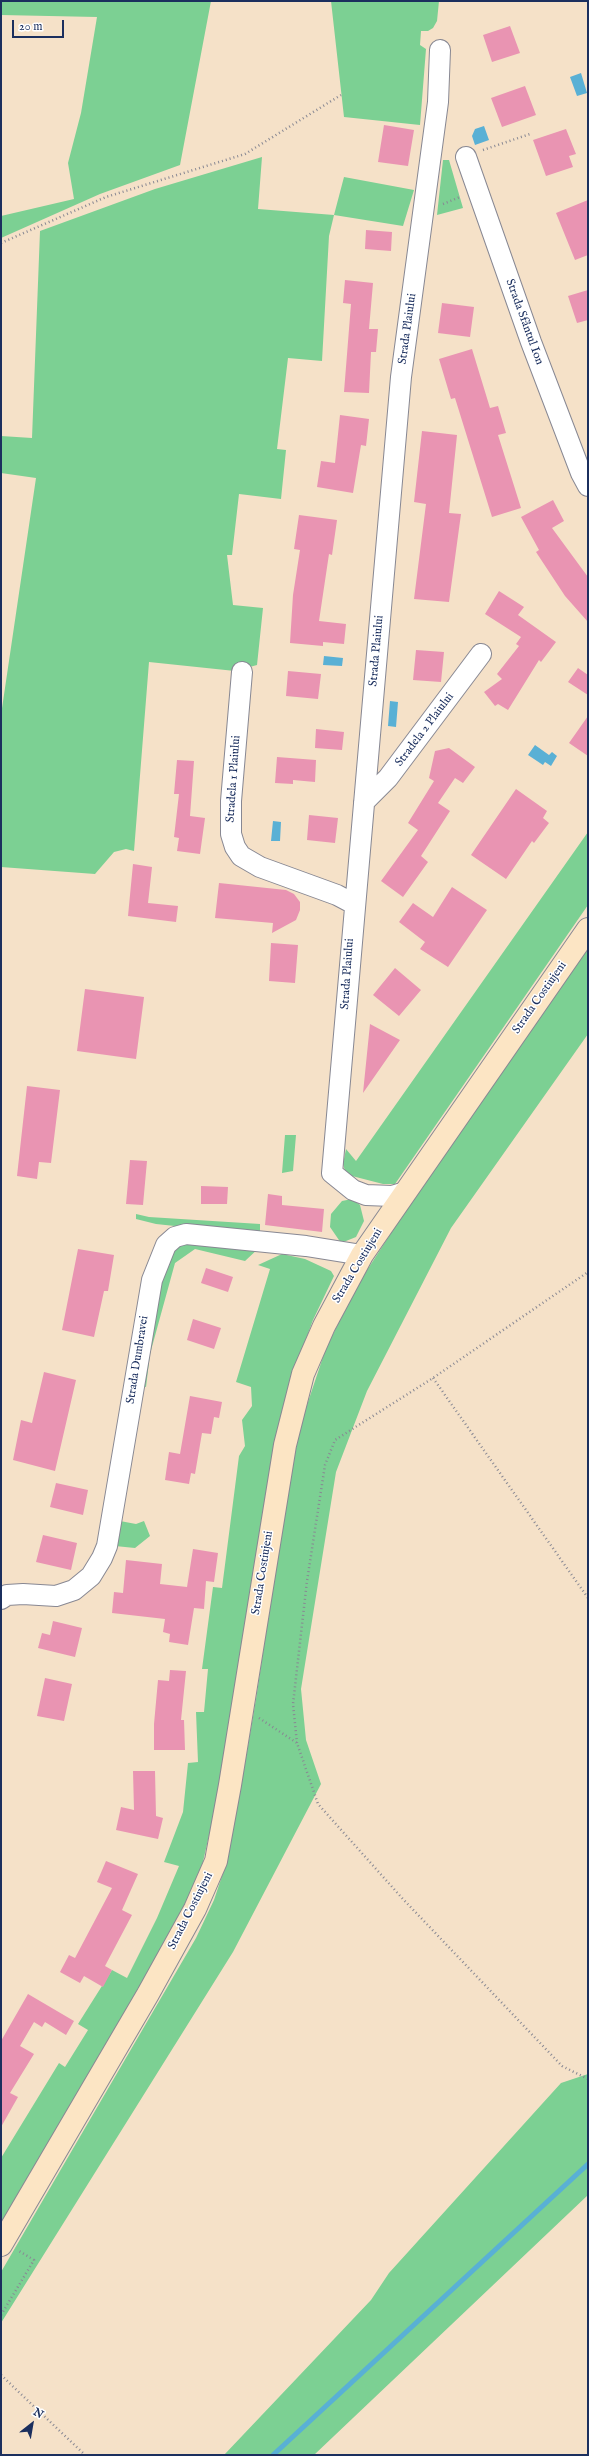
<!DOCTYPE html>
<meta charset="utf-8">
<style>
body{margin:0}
#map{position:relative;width:589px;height:2456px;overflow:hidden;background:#f5e1c8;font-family:"IM FELL English",serif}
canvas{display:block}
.frame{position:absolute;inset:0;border:2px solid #1b2f5e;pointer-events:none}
.north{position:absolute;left:12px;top:2404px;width:40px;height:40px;-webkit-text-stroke:3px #fff;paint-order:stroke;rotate:31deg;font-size:11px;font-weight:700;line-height:16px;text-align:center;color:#1b2f5e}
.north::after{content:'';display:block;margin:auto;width:14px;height:18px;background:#1b2f5e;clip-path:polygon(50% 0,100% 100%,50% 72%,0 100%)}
.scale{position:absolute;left:12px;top:20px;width:52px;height:18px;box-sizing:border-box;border:2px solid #1b2f5e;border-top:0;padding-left:5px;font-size:12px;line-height:14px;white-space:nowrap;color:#1b2f5e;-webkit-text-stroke:3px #fff;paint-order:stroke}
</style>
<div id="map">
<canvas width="589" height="2456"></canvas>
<div class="frame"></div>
<div class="north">N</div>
<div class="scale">20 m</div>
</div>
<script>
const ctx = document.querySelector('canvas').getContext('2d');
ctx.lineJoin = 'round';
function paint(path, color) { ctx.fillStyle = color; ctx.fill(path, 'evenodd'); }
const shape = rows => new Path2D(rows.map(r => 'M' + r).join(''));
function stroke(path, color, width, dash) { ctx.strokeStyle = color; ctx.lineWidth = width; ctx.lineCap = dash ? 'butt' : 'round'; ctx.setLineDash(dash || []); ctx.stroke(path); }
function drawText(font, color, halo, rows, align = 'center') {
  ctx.font = font + ' "IM FELL English",serif'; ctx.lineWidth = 3; ctx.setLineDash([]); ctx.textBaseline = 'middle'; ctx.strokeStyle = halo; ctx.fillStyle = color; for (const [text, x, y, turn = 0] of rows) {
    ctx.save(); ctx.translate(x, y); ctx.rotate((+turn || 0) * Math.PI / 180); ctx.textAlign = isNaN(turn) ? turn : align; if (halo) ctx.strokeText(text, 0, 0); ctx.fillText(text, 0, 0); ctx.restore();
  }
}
paint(shape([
 [1,1,211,1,180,165,100,194,1,238,1,216,74,199,68,163,81,113,97,17,1,15],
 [331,1,439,1,437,21,433,28,428,31,421,31,420,45,426,49,420,125,344,117],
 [262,157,258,209,334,215,344,177,414,190,403,226,334,215,329,236,322,361,288,358,277,449,286,450,281,499,239,494,232,555,227,555,233,605,263,608,257,665,235,671,149,662,134,851,126,849,114,852,95,874,1,867,1,715,36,478,1,473,1,436,32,438,40,231,155,189],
 [443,160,449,160,463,208,437,215],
 [588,832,588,905,395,1184,383,1184,352,1176,345,1171,343,1164,346,1149,356,1161],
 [588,947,588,1034,451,1228,367,1391,336,1472,301,1689,306,1740,321,1784,233,1952,1,2323,1,2272,196,1938,214,1900,224,1870,240,1793,256,1699,290,1475,303,1417,326,1348,360,1281,428,1176],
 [285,1135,296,1135,293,1171,282,1173],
 [352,1199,360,1205,364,1221,356,1237,341,1243,330,1227,331,1214,342,1201],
 [136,1214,149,1217,260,1224,260,1235,156,1224,136,1219],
 [180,1243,260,1247,245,1261,195,1249,175,1263,150,1354,146,1387,140,1386,163,1260],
 [282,1254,305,1259,331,1271,334,1276,313,1320,288,1388,213,1818,202,1866,181,1916,141,1987,1,2223,1,2158,59,2063,65,2067,88,2030,78,2024,112,1970,127,1978,157,1918,179,1866,164,1862,183,1812,188,1763,198,1762,196,1712,204,1712,208,1669,202,1669,213,1587,222,1588,239,1456,245,1446,242,1420,252,1406,251,1387,236,1382,270,1269,258,1265],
 [120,1521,136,1524,144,1521,150,1536,135,1548,115,1546],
 [588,2074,588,2195,314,2455,224,2455,371,2300,389,2273,561,2083]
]), '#7cd093');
paint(shape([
 [581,73,587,93,577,96,570,77],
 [484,126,489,140,475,145,472,136,475,129],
 [324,656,343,658,342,666,323,665],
 [390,701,398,702,396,727,388,726],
 [535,745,549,755,552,752,557,756,551,766,545,762,543,765,528,755],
 [273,821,281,822,280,841,271,841]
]), '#59b0d5');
stroke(shape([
 [273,2455,588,2164]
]), '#59b0d5', 5);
paint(shape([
 [510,26,520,53,492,62,483,35],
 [525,86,536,115,502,127,491,98],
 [384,125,414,130,408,166,378,162],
 [566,129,576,154,569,156,573,167,546,176,533,140],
 [588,200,588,255,575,260,556,213],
 [366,230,392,232,391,251,365,249],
 [345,280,373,283,369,329,378,329,376,352,371,352,369,393,344,392,351,304,343,303],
 [588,290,588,320,577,323,568,296],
 [442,303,474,307,470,337,438,333],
 [472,349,490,408,498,406,506,433,498,435,521,508,492,517,455,398,451,399,439,359],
 [340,415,369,419,366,446,361,445,353,493,317,487,321,461,335,463],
 [422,431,457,435,449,513,461,514,449,602,414,599,426,504,414,502],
 [553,500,564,521,552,528,588,577,588,622,565,596,536,552,539,550,521,517],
 [299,515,337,520,332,555,329,554,319,621,346,624,344,644,323,642,323,646,290,643,293,595,300,550,294,549],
 [499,591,524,607,518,615,556,642,541,662,539,660,508,710,498,704,495,706,484,692,502,679,497,674,519,646,516,644,521,637,485,614],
 [416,650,444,652,441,682,413,680],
 [578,668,588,675,588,695,568,682],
 [288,671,321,674,318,699,286,696],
 [588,716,588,756,569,743],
 [316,729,344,732,342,750,315,748],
 [449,748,475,767,463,783,455,778,438,803,450,811,421,856,428,862,403,897,381,881,418,830,408,823,434,781,429,778,435,751],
 [277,757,316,760,315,782,293,780,293,784,275,783],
 [177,760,194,761,190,816,205,818,200,854,177,851,179,838,174,837,179,794,174,794],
 [516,789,547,811,543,818,549,823,534,843,532,841,506,879,471,855],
 [309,815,338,818,335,843,307,840],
 [133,864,152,867,148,903,178,906,176,922,128,916],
 [219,883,286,890,294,894,300,902,300,910,296,920,272,933,273,923,215,918],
 [452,887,487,910,448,967,420,949,425,942,399,922,413,903,433,917],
 [271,943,298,945,295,983,269,981],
 [395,968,421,990,399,1016,373,995],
 [85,989,144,997,136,1059,77,1051],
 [370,1024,400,1040,363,1093],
 [27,1086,60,1090,51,1163,39,1162,37,1179,17,1176],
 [130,1160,147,1161,143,1205,126,1204],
 [201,1186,228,1187,227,1204,201,1204],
 [268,1194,282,1196,282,1205,324,1209,322,1232,265,1225],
 [78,1249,114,1255,108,1291,104,1291,94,1337,62,1330],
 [206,1268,233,1277,228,1292,201,1283],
 [193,1319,221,1328,214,1349,187,1340],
 [44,1372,76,1380,55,1471,13,1460,21,1420,32,1423],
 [190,1396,222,1402,219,1418,214,1417,211,1434,202,1433,195,1474,191,1473,189,1484,165,1480,169,1452,180,1454],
 [56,1483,88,1490,83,1515,50,1507],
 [43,1535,77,1543,71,1570,36,1562],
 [193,1549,218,1553,214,1582,206,1581,204,1609,194,1608,188,1645,169,1642,170,1634,163,1632,165,1619,112,1613,114,1592,123,1593,126,1560,162,1564,160,1584,187,1587],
 [53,1621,82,1628,75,1657,38,1648,42,1633,50,1635],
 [170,1670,186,1671,181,1720,184,1720,185,1750,154,1750,154,1724,158,1680,169,1681],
 [45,1678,72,1684,64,1721,37,1716],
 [133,1771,155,1771,156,1816,163,1818,158,1839,116,1830,121,1807,134,1810],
 [106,1861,138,1874,122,1910,132,1915,105,1966,112,1970,103,1987,84,1976,80,1983,60,1972,69,1955,75,1958,112,1888,97,1882],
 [28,1994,74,2021,66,2035,45,2022,42,2027,34,2022,20,2046,34,2054,10,2093,18,2097,1,2127,1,2041]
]), '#e994b2');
const street = shape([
 [466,157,531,342,581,473,588,486],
 [242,672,231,801,231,834,235,847,241,856,260,867,337,895,354,904],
 [364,802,388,778,481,654],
 [405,1192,392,1196,366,1195,353,1190,332,1173,401,377,438,102,440,50],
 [1,1599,7,1595,23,1594,56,1596,74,1590,91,1576,102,1558,107,1546,152,1280,166,1245,175,1237,186,1234,306,1246,362,1255]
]);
const secondary = shape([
 [1,2245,148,1994,195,1909,216,1861,230,1785,285,1445,303,1374,324,1326,362,1255,588,929]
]);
stroke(street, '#888893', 22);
stroke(secondary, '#888893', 24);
stroke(shape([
 [483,150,530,134],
 [443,204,460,197],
 [1,243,106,197,245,154,341,95],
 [433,1378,588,1598],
 [259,1718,297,1743,318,1804,402,1898,562,2066,588,2079],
 [297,1743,293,1704,307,1581,325,1465,335,1440,433,1378,588,1272],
 [1,2315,34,2260,19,2251],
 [1,2375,85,2455]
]), '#888893', 2.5, [1, 3]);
stroke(street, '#fff', 20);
stroke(secondary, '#fce5c4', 22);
drawText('12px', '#1b2f5e', '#fff', [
 ["Strada Sfântul Ion",524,322,70],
 ["Strada Plaiului",408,329,-82],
 ["Strada Plaiului",377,651,-85],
 ["Stradela 2 Plaiului",425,730,-53],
 ["Stradela 1 Plaiului",234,779,-86],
 ["Strada Plaiului",348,974,-86],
 ["Strada Costiujeni",540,998,-55],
 ["Strada Costiujeni",358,1266,-59],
 ["Strada Dumbravei",138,1360,-81],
 ["Strada Costiujeni",263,1573,-81],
 ["Strada Costiujeni",191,1911,-63]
]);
</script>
